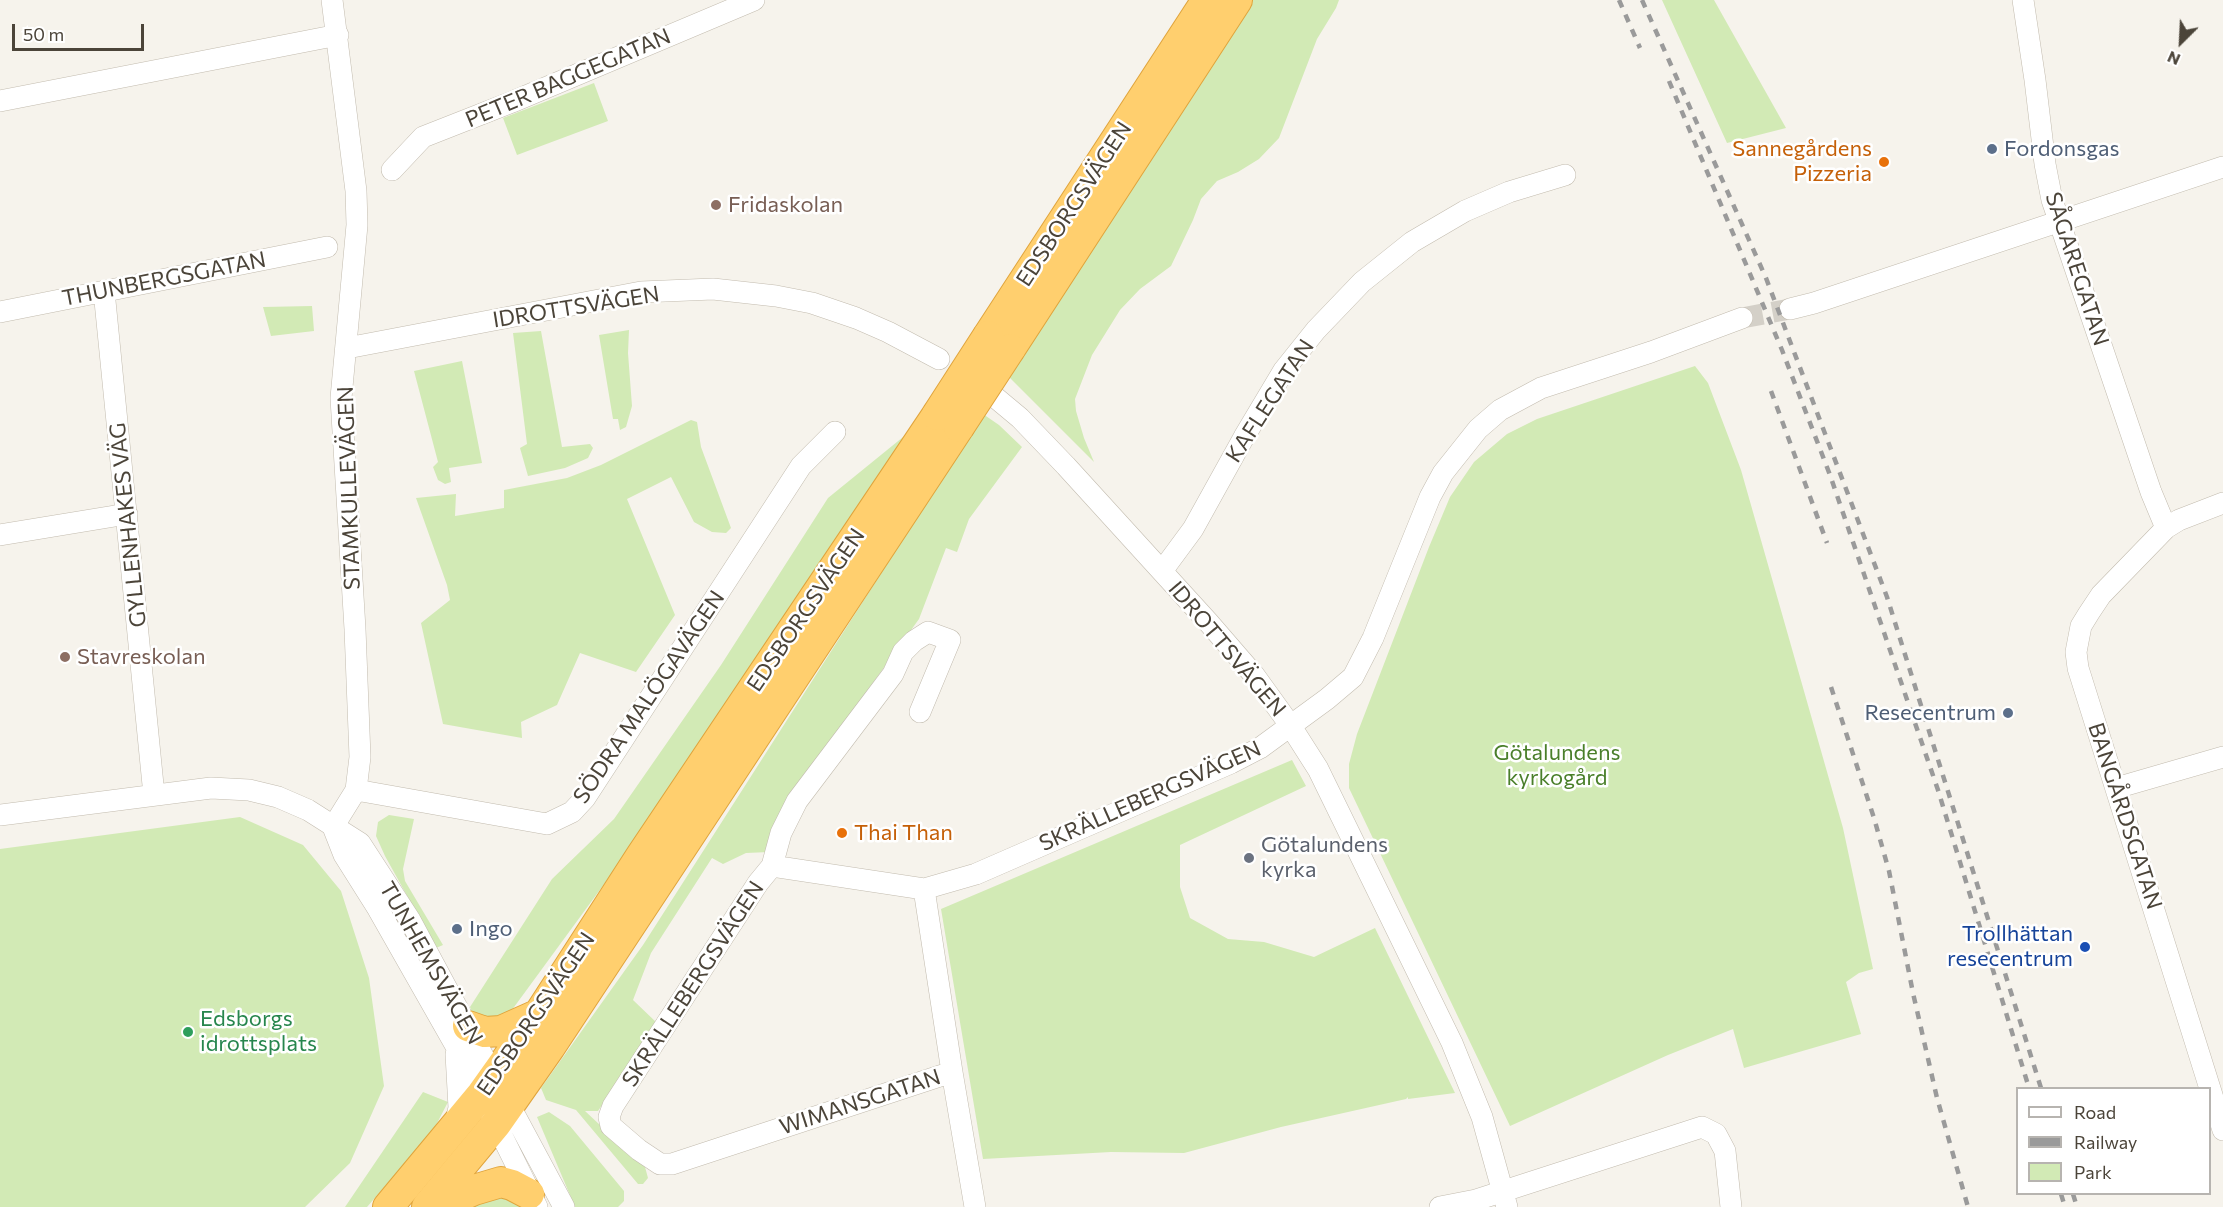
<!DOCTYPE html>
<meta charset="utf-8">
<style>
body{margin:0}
#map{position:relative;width:2223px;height:1207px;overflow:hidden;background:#f6f3ec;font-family:Commissioner,sans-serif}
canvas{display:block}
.legend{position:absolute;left:2016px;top:1087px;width:195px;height:108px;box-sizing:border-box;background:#fff;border:2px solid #b7b4b0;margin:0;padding:8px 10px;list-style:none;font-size:18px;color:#4b4439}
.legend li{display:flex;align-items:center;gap:12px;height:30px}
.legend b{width:30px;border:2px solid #b7b4b0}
.north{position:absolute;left:2151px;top:12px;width:60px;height:60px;-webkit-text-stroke:4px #fff;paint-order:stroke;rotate:204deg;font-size:16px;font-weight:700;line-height:24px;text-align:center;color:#4b4439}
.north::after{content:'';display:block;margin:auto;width:21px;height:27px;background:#4b4439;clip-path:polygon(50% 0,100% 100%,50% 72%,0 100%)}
.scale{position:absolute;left:12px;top:24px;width:132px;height:27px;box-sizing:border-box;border:3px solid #4b4439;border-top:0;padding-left:8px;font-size:18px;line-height:21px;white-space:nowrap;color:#4b4439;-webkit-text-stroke:4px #fff;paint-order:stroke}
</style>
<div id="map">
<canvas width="2223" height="1207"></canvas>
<ul class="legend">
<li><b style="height:8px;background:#fff"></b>Road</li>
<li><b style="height:8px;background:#9a9a9a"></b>Railway</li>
<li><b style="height:16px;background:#d2eab5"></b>Park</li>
</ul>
<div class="north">N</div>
<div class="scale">50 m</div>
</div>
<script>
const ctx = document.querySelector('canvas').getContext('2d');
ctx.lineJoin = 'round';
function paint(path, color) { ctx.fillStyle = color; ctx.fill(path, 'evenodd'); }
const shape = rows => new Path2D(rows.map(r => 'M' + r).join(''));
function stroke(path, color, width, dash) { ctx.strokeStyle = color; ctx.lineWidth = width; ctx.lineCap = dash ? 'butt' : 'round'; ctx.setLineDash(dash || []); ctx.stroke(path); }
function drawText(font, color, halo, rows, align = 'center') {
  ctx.font = font + ' Commissioner,sans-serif'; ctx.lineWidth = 5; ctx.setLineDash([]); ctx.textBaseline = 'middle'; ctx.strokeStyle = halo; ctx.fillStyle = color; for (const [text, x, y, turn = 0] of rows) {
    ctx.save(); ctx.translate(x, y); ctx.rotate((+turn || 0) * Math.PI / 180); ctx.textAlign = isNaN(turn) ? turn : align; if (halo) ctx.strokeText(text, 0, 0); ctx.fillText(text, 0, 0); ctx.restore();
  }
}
paint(shape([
 [1249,0,1339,0,1336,8,1317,39,1279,138,1259,159,1238,172,1217,181,1201,199,1193,220,1171,266,1140,289,1120,310,1092,355,1075,399,1076,411,1084,438,1094,462,1007,375],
 [1662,0,1714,0,1786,128,1727,143],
 [594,83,608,121,517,155,503,118],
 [312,306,314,331,271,336,263,307],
 [629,330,628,353,632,406,626,427,620,430,618,419,613,419,599,335],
 [541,331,562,447,590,444,593,448,588,458,565,468,528,476,520,448,527,444,513,333],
 [462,361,482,463,449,468,451,482,445,484,438,480,433,467,438,462,414,371],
 [1695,366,1708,383,1741,470,1843,828,1873,969,1859,973,1846,982,1861,1034,1744,1068,1733,1029,1668,1055,1510,1126,1349,788,1349,764,1357,734,1429,547,1450,497,1474,462,1507,434,1537,419],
 [983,414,999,425,1022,447,969,519,957,552,946,548,919,619,802,781,769,852,746,853,723,864,712,858,651,953,633,1000,657,1023,598,1111,585,1111,645,1167,648,1178,643,1184,638,1184,576,1110,546,1100,541,1088,643,945],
 [691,420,697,422,701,447,731,528,726,533,712,532,694,522,671,477,627,499,675,615,636,672,580,653,557,705,521,722,522,738,443,724,421,623,450,600,447,585,416,498,456,494,455,516,504,508,504,490,567,478,601,465],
 [908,433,632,846,509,1014,498,1019,473,1015,470,1007,552,879,614,819,721,665,828,498],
 [1292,760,1306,786,1180,845,1180,887,1190,918,1228,939,1264,942,1314,957,1375,928,1455,1093,1408,1099,1408,1097,1406,1099,1281,1127,1184,1153,1111,1152,983,1159,941,909],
 [389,815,414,819,403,869,405,881,443,945,436,948,385,856,376,836,378,822],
 [240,817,303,845,341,891,369,978,384,1086,350,1163,305,1207,0,1207,0,849],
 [423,1092,448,1102,433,1131,367,1207,345,1207],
 [549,1112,570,1126,624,1191,624,1201,618,1207,575,1207,537,1117],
 [505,1196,524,1207,468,1207]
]), '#d2eab5');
stroke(shape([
 [1742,318,1790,309]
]), '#d4d0c8', 21, [21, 10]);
const minor = shape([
 [332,0,356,191,357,225,341,398,355,629,360,757,356,790,333,827],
 [2023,0,2035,80,2045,164,2052,200,2151,492,2166,528],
 [0,101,338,35],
 [392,170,423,137,512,102,754,0],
 [104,291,154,795],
 [1790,309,1814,303,2223,167],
 [0,312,327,247],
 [347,348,641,292,713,289,776,296,812,303,856,318,888,332,939,359],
 [996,398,1020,418,1066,466,1209,623,1254,675,1290,725,1318,769,1452,1043,1482,1117,1507,1207],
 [2223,503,2179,520,2166,528,2133,562,2101,595,2089,613,2081,626,2076,652,2078,668,2223,1130],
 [0,535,127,514],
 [1162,571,1193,529,1244,437,1284,370,1316,330,1362,282,1412,242,1465,211,1509,192,1565,175],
 [2116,788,2223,757],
 [356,790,547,824,572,812,585,798,801,466,835,432],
 [0,815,211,788,249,790,278,797,308,810,360,843,410,920,564,1207],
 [333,827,344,855,378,909,469,1069,537,1207],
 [772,866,781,833,797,801,893,674,903,652,914,641,928,632,950,640,920,712],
 [924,889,952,1072,672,1164,660,1164,639,1150,611,1126,609,1117,613,1106,758,883,772,866,924,889,976,874,1231,763,1260,748,1327,699,1353,677,1373,638,1430,497,1443,473,1478,429,1500,410,1541,388,1651,352,1742,318],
 [952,1072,975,1207],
 [455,1124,459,1108,456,1054],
 [1440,1207,1476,1200,1702,1127,1716,1134,1725,1151,1731,1207]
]);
const highway = shape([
 [988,336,1207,0],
 [1010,349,1237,0],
 [468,1026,485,1032,501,1031,539,1014],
 [388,1207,482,1094,539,1014,641,856,937,415],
 [427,1207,496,1124,550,1047,959,427],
 [436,1207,474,1190,501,1182,512,1185,529,1194]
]);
stroke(minor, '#c2bbae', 22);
stroke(highway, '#e0a43c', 32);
stroke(minor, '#fff', 21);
stroke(highway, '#ffcf6e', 30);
stroke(shape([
 [1619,0,1640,48],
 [1642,0,1766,278,1887,597,2041,1088],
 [1669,81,1782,350,1830,475,1938,790,2029,1088],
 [1771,391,1827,543],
 [1831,687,1874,818,1889,871,1913,993,1937,1098,1968,1207],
 [2061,1194,2065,1207],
 [2073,1194,2077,1207]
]), '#9a9a9a', 4.5, [8, 8]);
const highwayBridge = shape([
 [937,415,988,336],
 [959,427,1010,349]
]);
stroke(highwayBridge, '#e0a43c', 32, []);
stroke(highwayBridge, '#ffcf6e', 30);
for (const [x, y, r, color] of [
 [1992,149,6,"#5c6f8a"],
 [1884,162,6,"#e8710a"],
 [716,205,6,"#8d6e63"],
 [65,657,6,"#8d6e63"],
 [2008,713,6,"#5c6f8a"],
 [842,833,6,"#e8710a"],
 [1249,858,6,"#6b7280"],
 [457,929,6,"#5c6f8a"],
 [2085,947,6,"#1a4fb4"],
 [188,1032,6,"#2e9e5b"]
]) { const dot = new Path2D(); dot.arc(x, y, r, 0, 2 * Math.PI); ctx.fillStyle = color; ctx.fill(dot); stroke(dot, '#fff', 2); }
drawText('22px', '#4b4439', '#fff', [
 ["PETER BAGGEGATAN",568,78,-23],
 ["EDSBORGSVÄGEN",1074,204,-57],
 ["SÅGAREGATAN",2077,269,72],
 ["THUNBERGSGATAN",164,279,-11],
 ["IDROTTSVÄGEN",576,307,-9],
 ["KAFLEGATAN",1270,401,-57],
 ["STAMKULLEVÄGEN",349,488,-92],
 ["GYLLENHAKES VÄG",128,525,-96],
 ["EDSBORGSVÄGEN",806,610,-56],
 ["IDROTTSVÄGEN",1227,649,50],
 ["SÖDRA MALÖGAVÄGEN",649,697,-56],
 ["SKRÄLLEBERGSVÄGEN",1150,796,-24],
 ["BANGÅRDSGATAN",2125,816,72],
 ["TUNHEMSVÄGEN",431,963,60],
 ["SKRÄLLEBERGSVÄGEN",693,984,-57],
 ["EDSBORGSVÄGEN",536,1014,-56],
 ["WIMANSGATAN",860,1102,-18]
]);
drawText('22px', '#c56008', '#fff', [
 ["Sannegårdens",1872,149],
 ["Pizzeria",1872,174],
 ["Thai Than",854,833,"left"]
], 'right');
drawText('22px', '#4e5e75', '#fff', [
 ["Fordonsgas",2004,149],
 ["Resecentrum",1996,713,"right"],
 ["Ingo",469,929]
], 'left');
drawText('22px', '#785e54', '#fff', [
 ["Fridaskolan",728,205],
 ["Stavreskolan",77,657]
], 'left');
drawText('22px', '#4a7f2a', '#fff', [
 ["Götalundens",1557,753],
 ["kyrkogård",1557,778]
]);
drawText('22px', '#5b616d', '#fff', [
 ["Götalundens",1261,845],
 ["kyrka",1261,870]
], 'left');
drawText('22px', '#164399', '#fff', [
 ["Trollhättan",2073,934],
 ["resecentrum",2073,959]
], 'right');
drawText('22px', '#27864d', '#fff', [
 ["Edsborgs",200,1019],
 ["idrottsplats",200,1044]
], 'left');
</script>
